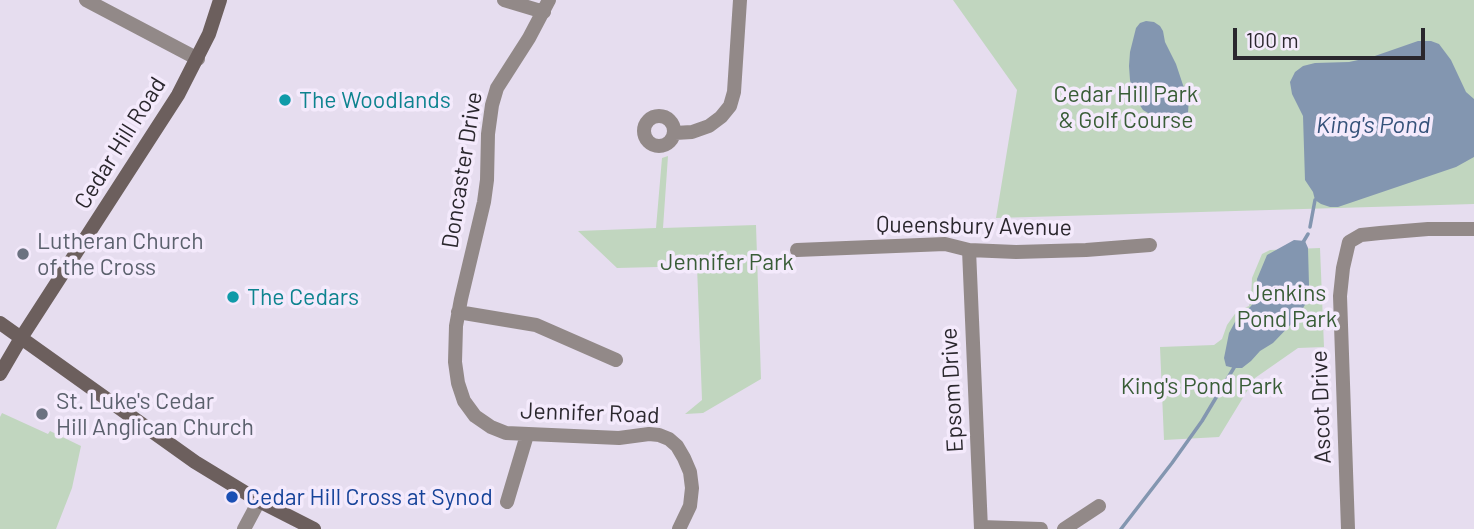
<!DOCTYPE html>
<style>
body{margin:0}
#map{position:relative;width:1474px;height:529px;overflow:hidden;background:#e6ddef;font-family:Barlow,sans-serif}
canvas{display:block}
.scale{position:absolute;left:1233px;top:28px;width:192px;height:32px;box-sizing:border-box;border:4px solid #2a272d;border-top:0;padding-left:9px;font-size:21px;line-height:24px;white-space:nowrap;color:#2a272d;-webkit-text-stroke:5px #f4eafc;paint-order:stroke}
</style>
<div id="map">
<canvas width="1474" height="529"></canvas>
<div class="scale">100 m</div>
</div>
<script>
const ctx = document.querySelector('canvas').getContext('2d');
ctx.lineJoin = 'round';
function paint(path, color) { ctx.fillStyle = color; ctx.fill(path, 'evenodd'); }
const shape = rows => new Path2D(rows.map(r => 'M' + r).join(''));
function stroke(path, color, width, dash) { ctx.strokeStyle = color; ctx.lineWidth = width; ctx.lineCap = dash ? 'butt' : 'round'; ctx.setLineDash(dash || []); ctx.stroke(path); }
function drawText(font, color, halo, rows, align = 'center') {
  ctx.font = font + ' Barlow,sans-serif'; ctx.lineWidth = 7; ctx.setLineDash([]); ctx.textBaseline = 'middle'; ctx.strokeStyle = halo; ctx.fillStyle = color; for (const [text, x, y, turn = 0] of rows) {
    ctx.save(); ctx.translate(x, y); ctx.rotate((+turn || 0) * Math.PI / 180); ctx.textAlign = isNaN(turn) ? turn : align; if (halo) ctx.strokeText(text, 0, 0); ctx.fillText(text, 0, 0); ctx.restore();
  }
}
paint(shape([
 [953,0,1474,0,1474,204,996,218,1017,90],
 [668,156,663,228,756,225,761,379,703,413,685,414,702,400,697,266,617,268,578,231,656,228,662,158],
 [1320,248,1324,347,1298,348,1255,378,1219,437,1164,440,1160,347,1214,345,1222,339,1227,325,1237,311,1249,306,1251,299,1252,278,1262,254,1270,250],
 [2,413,48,434,50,431,81,446,72,488,56,529,0,529,0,417]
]), '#c1d6bf');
paint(shape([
 [1146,21,1154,22,1160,26,1163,31,1165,42,1176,64,1183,85,1189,98,1188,113,1186,116,1167,116,1148,113,1143,110,1134,96,1130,80,1129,66,1130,52,1136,28,1140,23],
 [1418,41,1431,41,1439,44,1451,60,1466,92,1474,99,1474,157,1456,167,1338,207,1330,207,1321,204,1315,200,1313,192,1305,180,1303,116,1292,94,1290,82,1295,72,1303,66,1315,63,1349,62,1372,57],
 [1294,240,1305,241,1308,248,1309,285,1306,303,1297,318,1273,343,1260,351,1251,361,1242,368,1234,368,1226,366,1224,358,1229,333,1235,322,1251,306,1256,299,1258,289,1257,279,1267,255]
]), '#8396b0');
stroke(shape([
 [1310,227,1315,200],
 [1302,244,1308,234],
 [1121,529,1172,463,1202,421,1235,366]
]), '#8396b0', 3.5);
stroke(shape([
 [86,0,198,59],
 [504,0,544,12],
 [549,0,529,38,497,88,492,105,488,134,487,180,484,202,461,299,456,326,455,362,458,383,464,401,475,416,491,427,506,433,619,438,649,434,659,435,669,439,677,446,684,458,690,472,692,488,690,506,679,529],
 '644 131a15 15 0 1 1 30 0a15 15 0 1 1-30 0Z',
 [675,133,692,132,709,126,721,117,730,106,734,92,740,0],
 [797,250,945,244,969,250,1016,252,1086,250,1150,245],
 [969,250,981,529],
 [458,312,536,325,616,360],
 [507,502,527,435],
 [981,527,1041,529],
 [244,529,259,501],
 [1064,529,1099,506],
 [1348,529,1340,296,1343,268,1349,242,1361,235,1380,233,1428,229,1474,229]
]), '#928988', 14);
stroke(shape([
 [0,323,195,462,259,501,314,529],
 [0,374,21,338,178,95,209,34,220,0]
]), '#6c5f5d', 14);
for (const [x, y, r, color] of [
 [285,100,7,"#0f9aa8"],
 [23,254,7,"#6b7280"],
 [233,297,7,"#0f9aa8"],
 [42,414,7,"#6b7280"],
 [232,497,7,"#1a4fb4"]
]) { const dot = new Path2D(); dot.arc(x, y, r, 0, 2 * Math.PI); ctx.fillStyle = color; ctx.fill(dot); stroke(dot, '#f4eafc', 2.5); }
drawText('23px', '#395d37', '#f4eafc', [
 ["Cedar Hill Park",1126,94],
 ["& Golf Course",1126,120],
 ["Jennifer Park",727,262],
 ["Jenkins",1287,293],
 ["Pond Park",1287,319],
 ["King's Pond Park",1202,386]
]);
drawText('23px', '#0d838f', '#f4eafc', [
 ["The Woodlands",299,100],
 ["The Cedars",247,297]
], 'left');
drawText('23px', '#2a272d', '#f4eafc', [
 ["Cedar Hill Road",120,143,-58],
 ["Doncaster Drive",462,170,-81],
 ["Queensbury Avenue",974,226,1],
 ["Epsom Drive",952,390,-93],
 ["Ascot Drive",1321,407,-92],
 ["Jennifer Road",590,413,2]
]);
drawText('23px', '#5b616d', '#f4eafc', [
 ["Lutheran Church",37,241],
 ["of the Cross",37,267],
 ["St. Luke's Cedar",56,401],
 ["Hill Anglican Church",56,427]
], 'left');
drawText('23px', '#164399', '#f4eafc', [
 ["Cedar Hill Cross at Synod",246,497]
], 'left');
drawText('italic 24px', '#35527a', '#f4eafc', [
 ["King's Pond",1373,125]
]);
</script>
